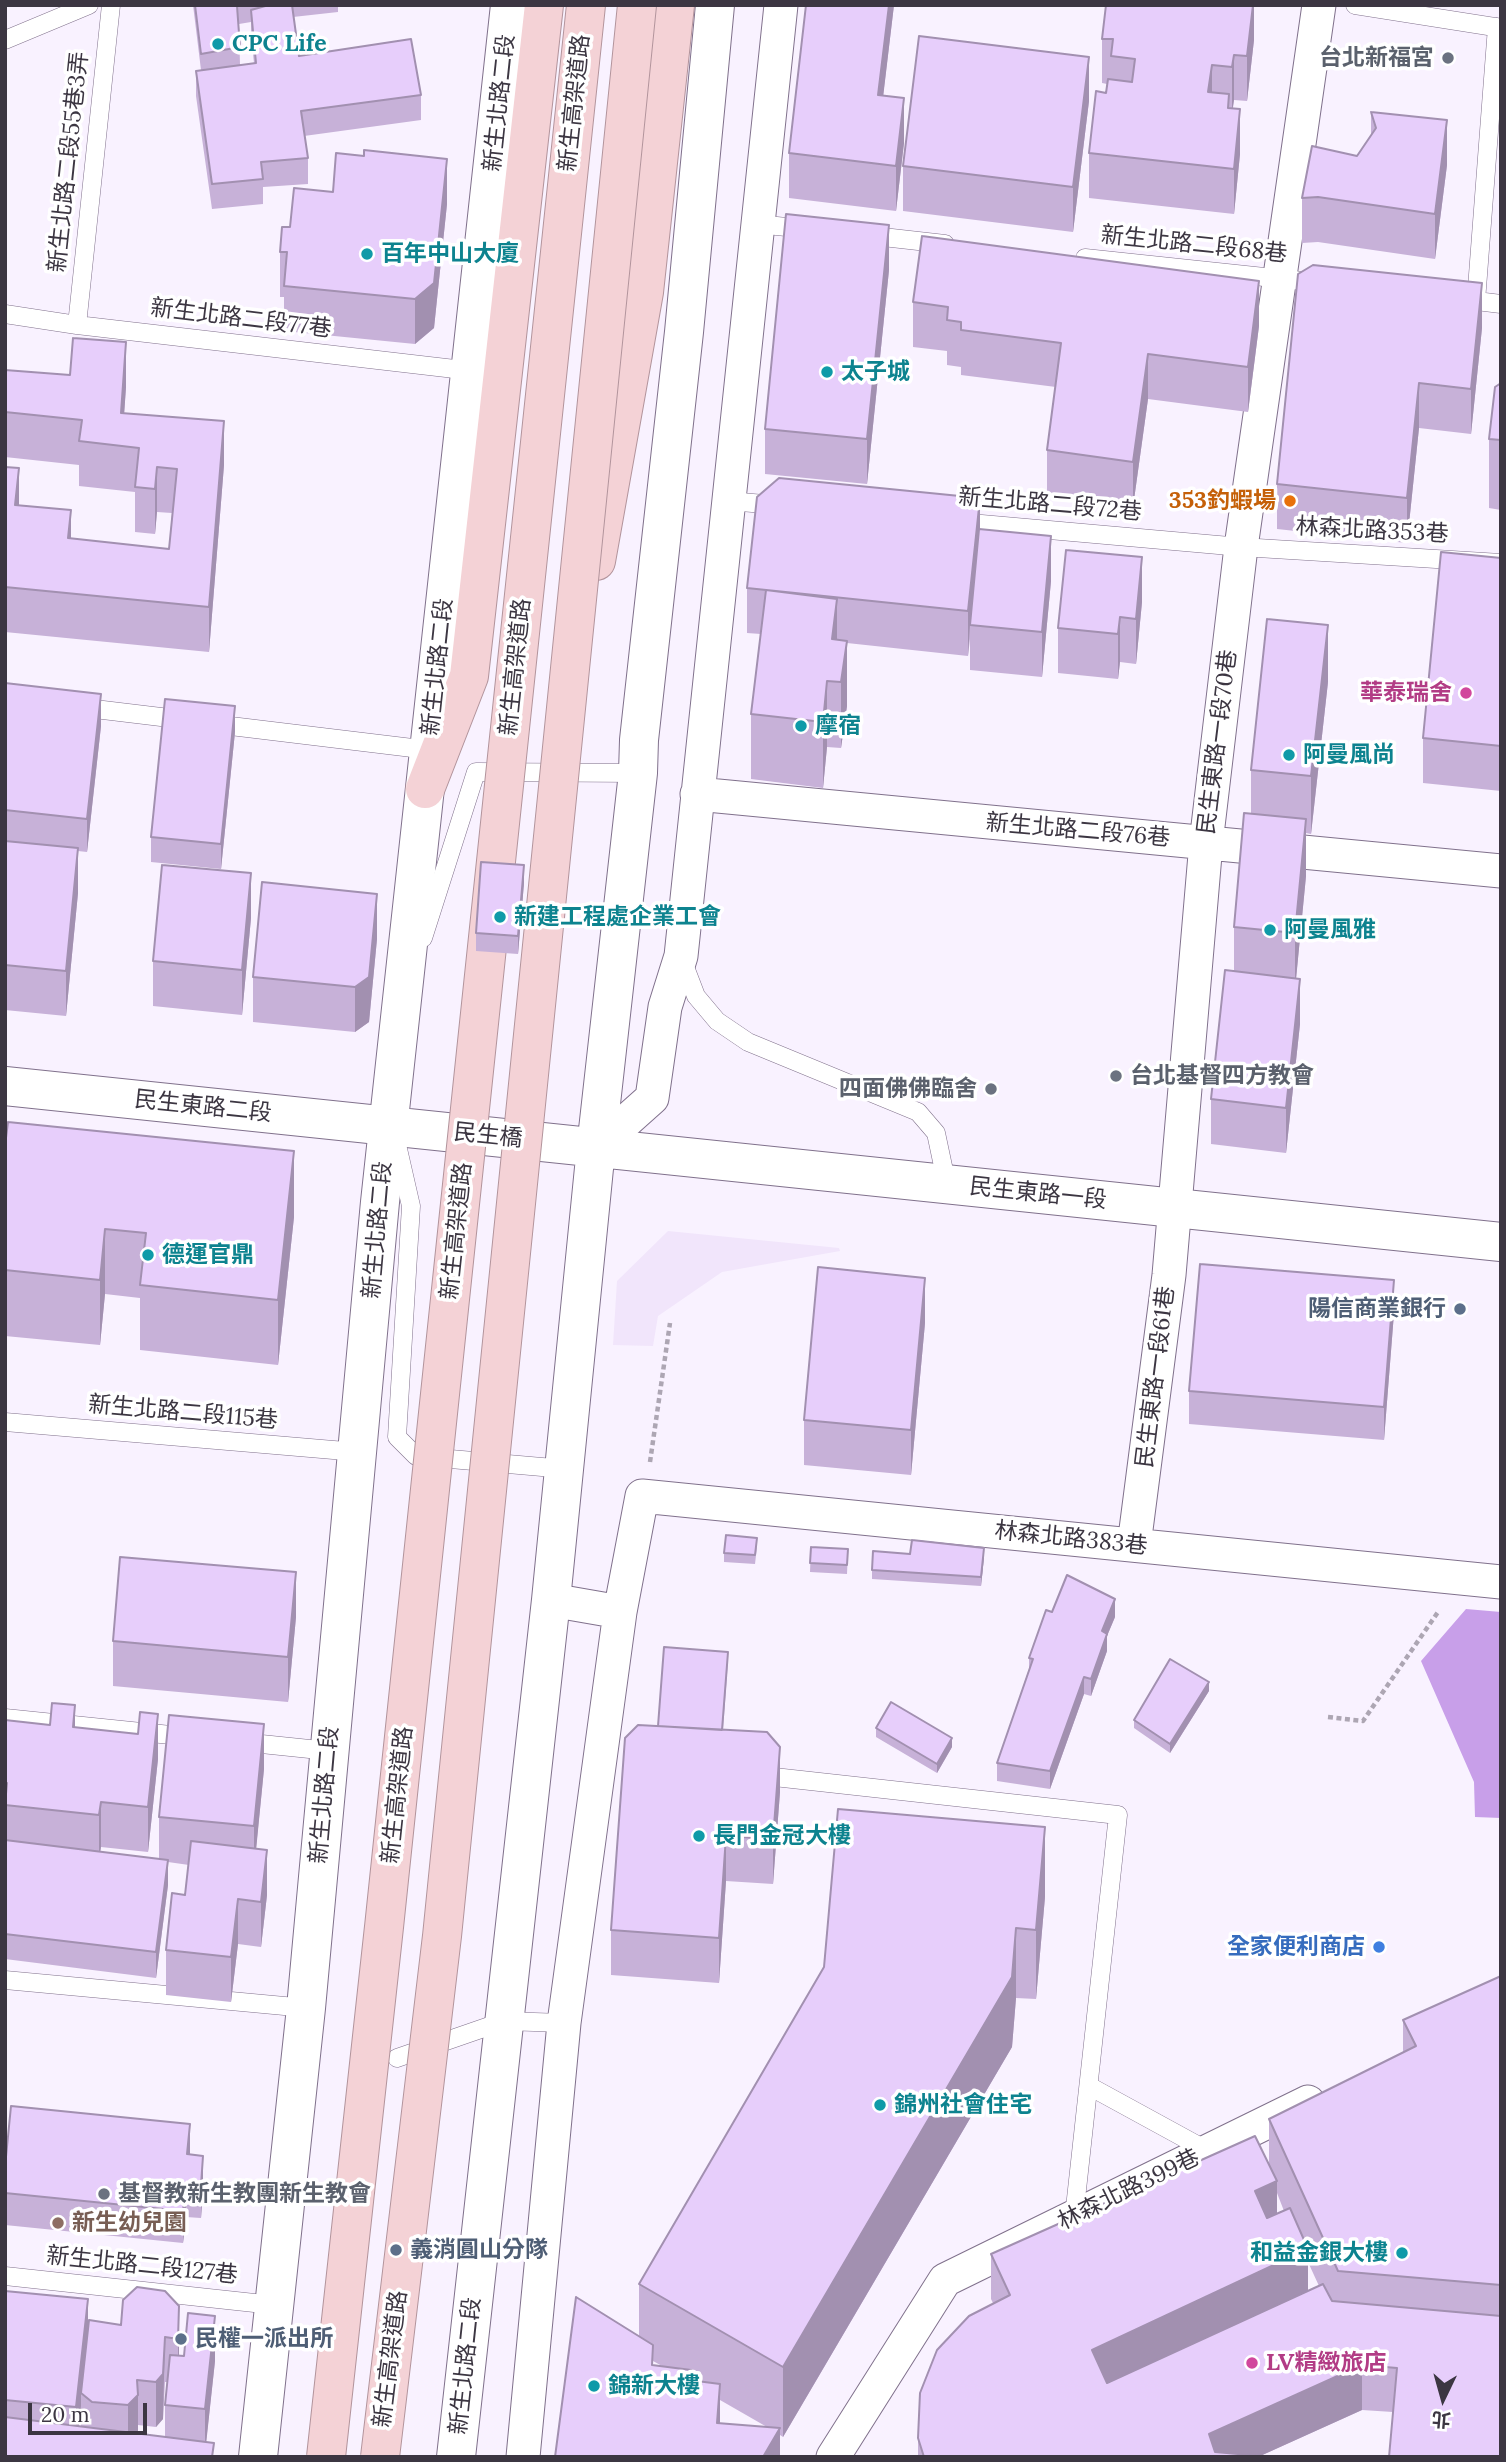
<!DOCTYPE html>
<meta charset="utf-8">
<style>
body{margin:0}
#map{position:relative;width:1506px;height:2462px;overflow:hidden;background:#f9f2ff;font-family:Lora,"Noto Sans TC",serif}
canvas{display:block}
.frame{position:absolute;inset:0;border:7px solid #3c3642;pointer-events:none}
.north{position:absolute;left:1408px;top:2364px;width:70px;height:70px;-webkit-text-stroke:5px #fff;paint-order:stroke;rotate:185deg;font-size:19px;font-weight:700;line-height:28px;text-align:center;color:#3c3642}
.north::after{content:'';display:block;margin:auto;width:24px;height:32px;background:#3c3642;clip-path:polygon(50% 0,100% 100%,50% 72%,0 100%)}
.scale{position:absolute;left:28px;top:2403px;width:119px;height:32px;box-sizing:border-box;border:4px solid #3c3642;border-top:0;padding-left:9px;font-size:21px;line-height:24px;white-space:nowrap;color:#3c3642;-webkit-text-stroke:5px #fff;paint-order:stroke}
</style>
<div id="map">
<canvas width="1506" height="2462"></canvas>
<div class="frame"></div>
<div class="north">北</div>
<div class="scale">20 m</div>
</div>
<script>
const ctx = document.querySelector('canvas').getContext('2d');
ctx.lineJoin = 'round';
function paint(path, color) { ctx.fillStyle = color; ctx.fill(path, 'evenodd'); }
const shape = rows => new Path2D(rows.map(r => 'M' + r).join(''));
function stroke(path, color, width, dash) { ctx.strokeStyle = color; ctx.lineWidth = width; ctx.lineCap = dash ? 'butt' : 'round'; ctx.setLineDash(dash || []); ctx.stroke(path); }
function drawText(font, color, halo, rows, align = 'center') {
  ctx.font = font + ' Lora,"Noto Sans TC",serif'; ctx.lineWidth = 7; ctx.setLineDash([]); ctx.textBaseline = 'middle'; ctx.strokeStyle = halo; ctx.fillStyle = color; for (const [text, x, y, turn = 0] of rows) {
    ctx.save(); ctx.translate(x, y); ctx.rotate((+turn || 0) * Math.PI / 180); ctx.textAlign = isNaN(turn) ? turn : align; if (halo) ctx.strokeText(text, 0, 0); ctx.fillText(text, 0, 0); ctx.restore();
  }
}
paint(shape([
 [668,1231,839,1248,840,1251,722,1272,658,1316,653,1346,613,1345,617,1281]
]), '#f1e5fb');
paint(shape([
 [1466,1609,1501,1612,1501,1818,1475,1817,1474,1782,1421,1661]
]), '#c89fe9');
const service = shape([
 [1355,5,1501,28],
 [5,40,89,5],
 [757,224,806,229],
 [865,235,945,244],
 [1085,258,1321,283],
 [1460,299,1501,304],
 [1476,301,1497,27],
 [5,314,77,325,472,371],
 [77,325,111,5],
 [728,501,777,505],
 [959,522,1241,547,1501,563],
 [78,707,186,720],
 [214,724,429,750],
 [423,938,476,772,638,773],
 [683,962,696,996,717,1021,748,1042,918,1112,936,1133,947,1185],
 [398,1149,411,1206,397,1437,416,1456,565,1469],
 [5,1422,357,1452],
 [5,1718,190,1737],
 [242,1742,329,1751],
 [756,1775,1118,1815,1074,2217],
 [5,1980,306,2008],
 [397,2058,504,2021,564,2023],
 [1089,2086,1208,2151],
 [5,2276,273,2305]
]);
const minor = shape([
 [697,794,1501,871],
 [596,1148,652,1098,665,1007,681,956,781,5],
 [1134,1545,1169,1275,1206,843,1241,547,1319,5],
 [551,1600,620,1612],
 [523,2457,564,2023,620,1612,642,1496,1501,1582],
 [833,2457,945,2280,1308,2102]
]);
const tertiary = shape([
 [5,1086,1501,1242],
 [258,2457,306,2008,380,1202,510,5],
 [456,2457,551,1600,596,1148,638,773,639,740,684,332,715,5]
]);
const trunk = shape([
 [596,561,644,292,675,5],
 [425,789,469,676,544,5]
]);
stroke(service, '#80718c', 19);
stroke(minor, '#80718c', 35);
stroke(tertiary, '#80718c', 40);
stroke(trunk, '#b2949c', 40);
stroke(shape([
 [650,1462,670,1323],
 [1328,1717,1363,1721,1438,1612]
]), '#ada6b3', 4.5, [5, 3.5]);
stroke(service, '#fff', 18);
stroke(minor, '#fff', 33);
stroke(tertiary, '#fff', 38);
stroke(trunk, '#f4d2d6', 38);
const trunkBridge = shape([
 [326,2457,384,1927,586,5],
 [380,2457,442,1936,637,5]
]);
stroke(trunkBridge, '#b2949c', 40, []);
stroke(trunkBridge, '#f4d2d6', 38);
paint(shape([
 [193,5,338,5,338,12,293,17,299,56,421,95,421,120,304,136,308,158,308,184,263,187,263,204,212,209,196,96,196,71,201,70],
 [251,22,251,35,254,63,240,65,239,24],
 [806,5,894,5,883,96,904,143,896,211,789,198,789,153],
 [1254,5,1254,40,1247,101,1234,100,1233,108,1240,154,1234,214,1089,198,1089,153,1106,93,1107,84,1102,83,1102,39],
 [1089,101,1073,232,903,211,903,166],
 [1371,112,1447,165,1435,259,1318,242,1302,243,1302,198,1357,156,1371,136],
 [447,204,434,328,415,344,284,331,284,297,280,297,280,252,290,227],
 [889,270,867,484,765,474,765,429],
 [913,302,1259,326,1248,412,1148,399,1133,507,1047,495,1047,450,1056,387,961,375,961,367,947,365,947,351,913,347],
 [1482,328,1471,434,1419,428,1407,543,1277,529,1277,484],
 [1501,340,1501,510,1489,508,1489,439,1499,384],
 [5,370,126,387,124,413,224,465,209,652,5,632,5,467,19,505,71,539,169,549,172,513,157,512,155,534,135,532,135,492,79,486,79,465,5,457],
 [980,529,1051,581,1042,677,970,670,970,639,968,656,847,643,847,706,841,748,827,747,823,788,751,779,751,714,761,634,747,633,747,588],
 [1501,558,1501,791,1423,783,1423,738],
 [1142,602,1136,664,1120,662,1118,679,1058,673,1058,628],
 [1328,682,1311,834,1306,833,1306,876,1296,978,1300,1024,1286,1153,1211,1144,1211,1099,1234,971,1234,927,1251,813,1251,770],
 [5,683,101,726,87,852,78,851,78,893,66,1016,5,1010],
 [235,732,221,869,151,862,151,837],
 [524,883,518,954,476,951,476,933],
 [251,918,242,1015,153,1006,153,961],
 [377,939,369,1022,355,1032,253,1022,253,977],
 [5,1146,294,1217,278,1365,140,1350,140,1298,105,1294,100,1345,5,1336],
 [1394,1313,1384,1440,1189,1424,1189,1391],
 [925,1323,911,1475,804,1465,804,1420],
 [757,1547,755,1564,724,1562,724,1553],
 [811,1547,848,1549,847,1574,810,1572],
 [910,1554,984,1557,981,1586,872,1579,872,1570],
 [1052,1612,1115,1617,1107,1636,1107,1651,1091,1696,1084,1694,1050,1789,997,1781,997,1763,1029,1669,1029,1658],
 [296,1617,288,1702,113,1686,113,1641],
 [728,1661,723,1730,780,1792,773,1884,726,1881,719,1983,611,1975,611,1930,658,1726],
 [1209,1691,1170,1753,1134,1728,1134,1720],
 [5,1720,75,1728,158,1759,148,1852,101,1847,100,1852,159,1859,159,1817,264,1769,256,1848,267,1895,261,1947,238,1944,231,2002,166,1995,166,1950,185,1895,189,1865,168,1862,168,1885,156,1978,5,1959],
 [876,1728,952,1747,937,1773,876,1737],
 [1045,1897,1036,1999,1016,1998,1012,2047,783,2437,780,2435,780,2457,555,2457,639,2336,639,2284],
 [653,2361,662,2366,653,2365],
 [720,2400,767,2427,720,2423],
 [1501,1976,1501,2457,1393,2412,1362,2410,1260,2456,1272,2457,918,2457,918,2438,993,2303,991,2299,991,2254,1269,2164,1269,2119,1403,2053,1403,2020],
 [1277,2193,1284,2211,1277,2214],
 [1308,2262,1319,2286,1308,2291],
 [190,2155,203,2189,201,2218,186,2217,183,2243,5,2225,5,2167],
 [5,2291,88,2332,121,2325,179,2306,179,2356,215,2361,206,2442,214,2457,5,2457],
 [165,2382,167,2382,165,2405,165,2437,138,2433,138,2425,156,2427,163,2419],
 [81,2406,81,2426,79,2426]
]), '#c7b1d8');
paint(shape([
 [889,5,894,5,878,140,878,95],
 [1253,5,1254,5,1254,40,1247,101,1247,56],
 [1234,55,1234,100,1232,112,1232,67],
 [1089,57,1089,101,1073,232,1073,187],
 [1212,65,1212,110,1208,92],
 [904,98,904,143,896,211,896,166],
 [1240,109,1240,154,1234,214,1234,169],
 [1447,120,1447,165,1435,259,1435,214],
 [447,159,447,204,434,328,415,344,415,299],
 [889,225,889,270,867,484,867,439],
 [1259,281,1259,326,1248,412,1248,367],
 [1482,283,1482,328,1471,434,1471,389],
 [126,342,126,387,122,446,121,413],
 [1148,354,1148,399,1133,507,1133,462],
 [1419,383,1419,428,1407,543,1407,498],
 [224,421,224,465,209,652,209,607],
 [157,467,157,512,155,534,155,489],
 [19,468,19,513,15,505],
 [980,498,980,543,970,625,968,656,968,611],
 [71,510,71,555,68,538],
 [1051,536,1051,581,1042,677,1042,632],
 [1142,557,1142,602,1136,664,1136,619],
 [837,599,837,664,832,639],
 [1120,617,1120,662,1118,679,1118,634],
 [1328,625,1328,682,1311,834,1311,776],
 [847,641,847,706,841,748,841,682],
 [827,681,827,747,823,788,823,722],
 [101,694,101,726,87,852,87,819],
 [235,706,235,732,221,869,221,844],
 [1306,819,1306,876,1295,990,1295,933],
 [78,848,78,893,66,1016,66,971],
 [524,865,524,883,518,954,518,936],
 [251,873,251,918,242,1015,242,970],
 [377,894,377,939,369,1022,355,1032,355,987],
 [1300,979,1300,1024,1286,1153,1286,1108],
 [294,1151,294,1217,278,1365,278,1300],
 [105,1229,105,1294,100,1345,100,1280],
 [925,1278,925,1323,911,1475,911,1430],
 [1394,1280,1394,1313,1384,1440,1384,1407],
 [984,1548,984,1557,981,1586,981,1577],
 [296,1572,296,1617,288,1702,288,1657],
 [1115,1599,1115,1617,1107,1636,1107,1651,1091,1696,1091,1679,1102,1631],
 [1084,1677,1084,1694,1050,1789,1050,1771],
 [1209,1682,1209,1691,1170,1753,1170,1744],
 [75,1705,75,1750,73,1727],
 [158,1714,158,1759,148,1852,148,1807],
 [264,1724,264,1769,254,1871,254,1826],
 [952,1738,952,1747,937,1773,937,1764],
 [780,1747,780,1792,773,1884,773,1839],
 [101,1802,101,1847,99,1860,99,1815],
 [1045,1827,1045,1897,1036,1999,1036,1930],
 [726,1836,726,1881,719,1983,719,1938],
 [267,1850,267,1895,261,1947,261,1902],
 [168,1860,168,1885,156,1978,156,1952],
 [238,1899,238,1944,231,2002,231,1957],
 [1016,1928,1016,1998,1012,2047,783,2437,783,2367],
 [190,2124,190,2157,187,2187,187,2154],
 [203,2156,203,2189,201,2218,201,2185],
 [1277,2181,1277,2226,1255,2236,1255,2191],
 [186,2184,186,2217,183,2243,183,2211],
 [1308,2249,1308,2294,1092,2395,1092,2350],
 [88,2299,88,2344,81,2393,81,2406,76,2452,76,2407],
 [179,2306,179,2351,178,2384,178,2339],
 [215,2316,215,2361,205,2454,205,2409],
 [165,2337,163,2419,156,2427,156,2382],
 [1362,2365,1362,2410,1258,2457,1209,2457,1209,2434],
 [720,2384,720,2450,717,2423],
 [138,2395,138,2440,128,2450,128,2405],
 [780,2428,780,2457,763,2457]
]), '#a290b0');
const building = shape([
 [195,5,246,5,237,6,240,47,201,54,195,5],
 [269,5,292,5,299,56,411,39,421,95,301,111,308,158,261,162,263,179,212,184,196,71,256,63,251,10,269,5],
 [806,5,889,5,878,95,904,98,896,166,789,153,806,5],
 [1106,5,1253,5,1247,56,1234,55,1232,67,1212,65,1208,92,1229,94,1228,108,1240,109,1234,169,1089,153,1096,91,1106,93,1108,79,1132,82,1135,59,1111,56,1113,39,1102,39,1106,5],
 [919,36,1089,57,1073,187,903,166,919,36],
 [1371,112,1447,120,1435,214,1318,197,1302,198,1312,146,1357,156,1376,128,1371,112],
 [364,150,447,159,434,283,415,299,284,286,287,252,280,252,282,227,290,227,294,188,333,192,336,153,364,156,364,150],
 [786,214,889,225,867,439,765,429,786,214],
 [922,236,1259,281,1248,367,1148,354,1133,462,1047,450,1061,343,961,330,961,322,947,320,948,307,913,302,922,236],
 [1313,265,1482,283,1471,389,1419,383,1407,498,1277,484,1298,274,1313,265],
 [73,338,126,342,121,413,224,421,209,607,5,587,5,467,19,468,15,505,71,510,68,538,169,549,177,469,157,467,155,489,135,487,139,448,79,441,82,420,5,412,5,370,70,375,73,338],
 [1501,383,1501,440,1489,439,1495,387,1501,383],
 [779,478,980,498,968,611,747,588,757,497,779,478],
 [979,529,1051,536,1042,632,970,625,979,529],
 [1066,550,1142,557,1136,619,1120,617,1118,634,1058,628,1066,550],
 [1441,552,1501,558,1501,746,1423,738,1441,552],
 [766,590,837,599,832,639,847,641,841,682,827,681,823,722,751,714,766,590],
 [1267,619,1328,625,1311,776,1251,770,1267,619],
 [5,683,101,694,87,819,5,810,5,683],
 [165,699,235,706,221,844,151,837,165,699],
 [1244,813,1306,819,1295,933,1234,927,1244,813],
 [5,841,78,848,66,971,5,965,5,841],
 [481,862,524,865,518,936,476,933,481,862],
 [162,865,251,873,242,970,153,961,162,865],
 [262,882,377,894,369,977,355,987,253,977,262,882],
 [1225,970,1300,979,1286,1108,1211,1099,1225,970],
 [8,1122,294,1151,278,1300,140,1285,146,1233,105,1229,100,1280,5,1270,5,1146,8,1122],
 [1200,1264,1394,1280,1384,1407,1189,1391,1200,1264],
 [818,1267,925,1278,911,1430,804,1420,818,1267],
 [726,1535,757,1538,755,1555,724,1553,726,1535],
 [912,1540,984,1548,981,1577,872,1570,873,1551,910,1554,912,1540],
 [811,1547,848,1549,847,1565,810,1563,811,1547],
 [120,1557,296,1572,288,1657,113,1641,120,1557],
 [1067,1575,1115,1599,1102,1631,1107,1634,1091,1679,1084,1677,1050,1771,997,1763,1033,1659,1029,1658,1046,1610,1052,1612,1067,1575],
 [664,1647,728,1652,722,1730,658,1726,664,1647],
 [1170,1659,1209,1682,1170,1744,1134,1720,1170,1659],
 [891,1702,952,1738,937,1764,876,1728,891,1702],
 [52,1703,75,1705,73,1727,138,1734,140,1712,158,1714,148,1807,101,1802,99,1815,5,1805,7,1783,5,1783,5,1720,50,1725,52,1703],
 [169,1715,264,1724,254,1826,159,1817,169,1715],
 [638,1725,767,1732,780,1747,773,1839,726,1836,719,1938,611,1930,625,1738,638,1725],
 [838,1809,1045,1827,1036,1930,1016,1928,1012,1977,783,2367,639,2284,824,1967,838,1809],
 [5,1840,168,1860,156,1952,5,1934,5,1840],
 [191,1841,267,1850,261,1902,238,1899,231,1957,166,1950,172,1893,185,1895,191,1841],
 [1501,1976,1501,2285,1338,2271,1269,2119,1416,2046,1403,2020,1501,1976],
 [11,2106,190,2124,187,2154,203,2156,201,2185,186,2184,183,2211,5,2193,5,2167,11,2106],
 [1255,2136,1277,2181,1255,2191,1267,2218,1290,2208,1308,2249,1092,2350,1107,2383,1323,2284,1332,2301,1501,2316,1501,2457,1389,2457,1397,2368,1362,2365,1209,2434,1215,2452,1272,2457,924,2457,918,2438,920,2393,937,2350,969,2316,1010,2295,991,2254,1255,2136],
 [137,2287,165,2291,179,2306,178,2339,165,2337,163,2374,156,2382,137,2380,138,2395,128,2405,92,2402,81,2393,89,2320,121,2325,123,2300,137,2287],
 [5,2291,88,2299,76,2407,5,2400,5,2291],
 [576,2297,653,2345,652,2365,691,2370,689,2380,720,2384,717,2423,780,2428,763,2457,555,2457,576,2297],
 [188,2313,215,2316,205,2409,165,2405,170,2355,184,2356,188,2313],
 [5,2417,214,2443,212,2457,5,2457,5,2417]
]);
paint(building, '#e7cefb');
stroke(building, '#a290b0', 2);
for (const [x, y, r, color] of [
 [218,44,7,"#0f9aa8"],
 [1448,58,7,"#6b7280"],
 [367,254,7,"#0f9aa8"],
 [827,372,7,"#0f9aa8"],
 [1290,501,7,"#e8710a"],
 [1466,693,7,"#d1479c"],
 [801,726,7,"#0f9aa8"],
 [1289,755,7,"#0f9aa8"],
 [500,917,7,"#0f9aa8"],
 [1270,930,7,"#0f9aa8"],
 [1116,1076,7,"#6b7280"],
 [991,1089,7,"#6b7280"],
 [148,1255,7,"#0f9aa8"],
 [1460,1309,7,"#5c6f8a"],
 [699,1836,7,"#0f9aa8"],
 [1379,1947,7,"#3f7fe0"],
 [880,2105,7,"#0f9aa8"],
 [104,2194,7,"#6b7280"],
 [58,2223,7,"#8d6e63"],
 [396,2250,7,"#5c6f8a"],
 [1402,2253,7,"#0f9aa8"],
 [181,2339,7,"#5c6f8a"],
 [1252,2363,7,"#d1479c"],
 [594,2386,7,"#0f9aa8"]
]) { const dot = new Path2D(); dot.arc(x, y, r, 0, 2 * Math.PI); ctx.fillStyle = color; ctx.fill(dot); stroke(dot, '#fff', 2.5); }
drawText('bold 23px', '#0d838f', '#fff', [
 ["CPC Life",232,44],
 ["百年中山大廈",381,254],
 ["太子城",841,372],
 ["摩宿",815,726],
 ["阿曼風尚",1303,755],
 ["新建工程處企業工會",514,917],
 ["阿曼風雅",1284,930],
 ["德運官鼎",162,1255],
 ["長門金冠大樓",713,1836],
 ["錦州社會住宅",894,2105],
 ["和益金銀大樓",1388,2253,"right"],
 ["錦新大樓",608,2386]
], 'left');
drawText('bold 23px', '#5b616d', '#fff', [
 ["台北新福宮",1434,58],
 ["台北基督四方教會",1130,1076,"left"],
 ["四面佛佛臨舍",977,1089],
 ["基督教新生教團新生教會",118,2194,"left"]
], 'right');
drawText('23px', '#3c3642', '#fff', [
 ["新生北路二段",500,103,-84],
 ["新生高架道路",575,103,-84],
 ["新生北路二段55巷3弄",69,162,-84],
 ["新生北路二段68巷",1194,245,6],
 ["新生北路二段77巷",241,319,7],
 ["新生北路二段72巷",1050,505,5],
 ["林森北路353巷",1372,531,3],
 ["新生北路二段",438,667,-84],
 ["新生高架道路",516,667,-84],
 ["民生東路一段70巷",1218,742,-83],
 ["新生北路二段76巷",1078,831,5],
 ["民生東路二段",203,1107,6],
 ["民生橋",488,1136,6],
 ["民生東路一段",1038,1194,6],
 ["新生北路二段",378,1230,-85],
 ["新生高架道路",457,1231,-84],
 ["民生東路一段61巷",1156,1377,-83],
 ["新生北路二段115巷",183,1413,5],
 ["林森北路383巷",1071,1539,6],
 ["新生北路二段",325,1795,-85],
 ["新生高架道路",398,1795,-84],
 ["林森北路399巷",1129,2190,-26],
 ["新生北路二段127巷",142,2266,6],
 ["新生高架道路",391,2359,-83],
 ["新生北路二段",466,2366,-84]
]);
drawText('bold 23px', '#c56008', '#fff', [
 ["353釣蝦場",1276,501]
], 'right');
drawText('bold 23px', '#b23c85', '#fff', [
 ["華泰瑞舍",1452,693],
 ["LV精緻旅店",1266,2363,"left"]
], 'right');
drawText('bold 23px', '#4e5e75', '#fff', [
 ["陽信商業銀行",1446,1309,"right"],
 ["義消圓山分隊",410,2250],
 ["民權一派出所",195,2339]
], 'left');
drawText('bold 23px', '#366cbe', '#fff', [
 ["全家便利商店",1365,1947]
], 'right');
drawText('bold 23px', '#785e54', '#fff', [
 ["新生幼兒園",72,2223]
], 'left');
</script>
